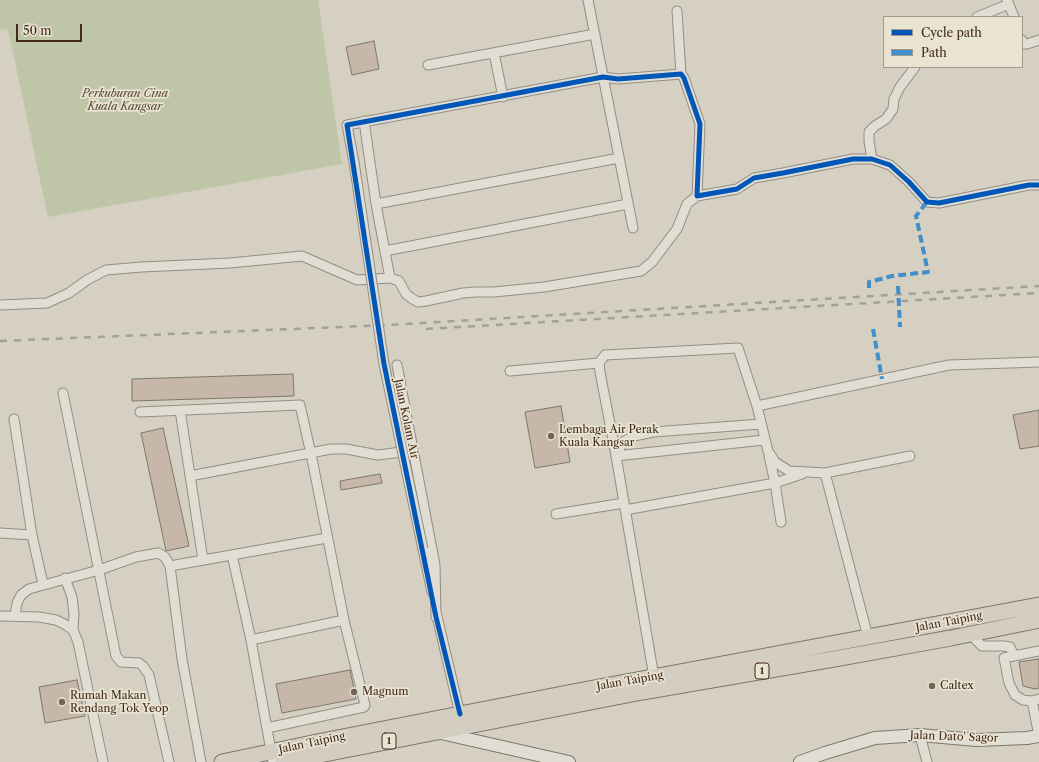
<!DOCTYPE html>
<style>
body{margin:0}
#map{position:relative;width:1039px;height:762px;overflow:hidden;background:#d5d0c1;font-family:"Libre Caslon Text",serif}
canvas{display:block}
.legend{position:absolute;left:883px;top:16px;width:140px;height:52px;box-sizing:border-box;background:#e9e3d2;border:1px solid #a79989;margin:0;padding:5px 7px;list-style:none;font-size:12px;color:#44291c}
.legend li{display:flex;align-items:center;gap:8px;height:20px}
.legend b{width:20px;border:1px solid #a79989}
.scale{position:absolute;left:16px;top:24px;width:66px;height:18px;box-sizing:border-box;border:2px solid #44291c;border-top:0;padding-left:5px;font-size:12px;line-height:14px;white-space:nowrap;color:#44291c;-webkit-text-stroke:3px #e9e3d2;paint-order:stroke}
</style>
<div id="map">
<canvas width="1039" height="762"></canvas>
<ul class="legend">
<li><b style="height:5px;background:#0057b8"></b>Cycle path</li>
<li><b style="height:5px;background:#408fca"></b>Path</li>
</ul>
<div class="scale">50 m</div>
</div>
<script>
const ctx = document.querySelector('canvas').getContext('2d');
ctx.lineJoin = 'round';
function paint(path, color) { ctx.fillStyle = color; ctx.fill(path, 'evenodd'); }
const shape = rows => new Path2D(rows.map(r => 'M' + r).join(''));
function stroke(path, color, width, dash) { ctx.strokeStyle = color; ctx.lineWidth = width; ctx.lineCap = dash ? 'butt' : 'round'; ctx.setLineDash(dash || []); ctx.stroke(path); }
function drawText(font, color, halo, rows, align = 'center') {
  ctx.font = font + ' "Libre Caslon Text",serif'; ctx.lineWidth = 3.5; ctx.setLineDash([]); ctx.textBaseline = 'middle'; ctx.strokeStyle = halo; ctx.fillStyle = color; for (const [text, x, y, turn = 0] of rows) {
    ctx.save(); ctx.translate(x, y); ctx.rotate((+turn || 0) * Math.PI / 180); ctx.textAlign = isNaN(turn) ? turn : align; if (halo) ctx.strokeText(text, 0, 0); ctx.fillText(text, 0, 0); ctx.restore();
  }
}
paint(shape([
 [0,0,318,0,342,164,48,217,8,29,0,30]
]), '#bfc6a7');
const building = shape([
 [374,41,379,69,352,75,346,47,374,41],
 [293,374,294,396,132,401,132,379,293,374],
 [561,406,570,462,535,468,525,412,561,406],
 [1039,410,1039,446,1020,449,1013,415,1039,410],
 [163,428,189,546,166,551,141,433,163,428],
 [380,474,382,483,341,490,340,481,380,474],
 [1039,659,1039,688,1035,689,1023,686,1019,662,1039,659],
 [350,670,356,699,282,713,276,684,350,670],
 [77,680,85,716,45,723,39,687,77,680]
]);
paint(building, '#c7b7a9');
stroke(building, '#7e776d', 1);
const minor = shape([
 [588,0,633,228],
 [1007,0,1014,17],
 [677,11,681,74],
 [977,17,1009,4],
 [1022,40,1023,44,1027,44,1039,40],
 [494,53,503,97],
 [428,65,595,34],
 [364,121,376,204,390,278],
 [872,159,869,141,869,132,875,126,886,119,893,109,894,99,900,87,915,67],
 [354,162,347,125,603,77,618,79,681,74,684,78,700,124,697,196,737,189,754,178,783,173,853,159,872,159,890,165,909,182,927,202,939,203,1029,185,1039,185],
 [376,204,619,158],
 [385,251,628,204],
 [0,305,47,303,69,293,87,280,106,270,142,267,230,263,302,256,357,280,390,278,399,281,406,294,411,298,418,302,426,301,463,293,476,292,494,292,544,287,641,271,652,262,677,229,687,204,697,196],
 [397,365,435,565,436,617],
 [510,371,599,363],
 [63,393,116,656,121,662,139,663,143,666,149,675,169,762],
 [757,406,949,365,1039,362],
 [180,410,203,560],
 [140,412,300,405,311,454,344,620,365,705,364,707,267,728],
 [14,419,32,535,43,584],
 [616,456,623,442,634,436,653,432,761,424],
 [616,456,764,440],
 [769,456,775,483,781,522],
 [825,473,868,637],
 [190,476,331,449,346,449,378,455,409,451],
 [625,510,775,483,802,474],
 [556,514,624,503],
 [0,533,32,535],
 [423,549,432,592],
 [232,555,251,640,273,762],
 [170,566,327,538],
 [65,578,72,597,74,614,73,630],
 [436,612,460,714],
 [0,616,39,617,56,620,66,625,73,630,78,642,103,762],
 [15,616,17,603,21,595,29,589,99,570,136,557,158,553,165,557,170,566,182,659,201,762],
 [973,632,975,639,982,646,1004,646,1010,647,1014,656],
 [251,640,344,620],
 [1039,651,1004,658,1009,683,1015,695,1023,700,1032,701,1039,699],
 [654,677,615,450,600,372,599,363,605,355,738,348,757,406,768,451,775,462,789,471,825,473,910,456],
 [1032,701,1039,736],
 [920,735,927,762]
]);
const secondary = shape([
 [441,733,569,762],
 [800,762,825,753,875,738,920,735,976,740,1027,738,1039,736]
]);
const trunk = shape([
 [222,762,322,741,583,690,1039,605],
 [283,762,642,692,834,659,951,638,1039,620]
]);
stroke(minor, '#938d83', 11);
stroke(secondary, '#7e776d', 14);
stroke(trunk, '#7e776d', 17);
stroke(minor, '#e0ddd5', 9);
stroke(secondary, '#e0ddd5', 12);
stroke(trunk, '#d4cdc1', 15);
stroke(shape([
 [426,329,1039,293],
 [0,341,389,325,1039,286]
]), '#a5a09a', 2.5, [7, 7]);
const minorBridge = shape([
 [354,162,384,364,423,549]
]);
stroke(minorBridge, '#938d83', 11, []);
stroke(minorBridge, '#e0ddd5', 9);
stroke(shape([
 [898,286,900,327],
 [869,288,869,282,892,276,928,272,916,216,927,202],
 [873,329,882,379]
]), '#408fca', 4, [8, 4]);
stroke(shape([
 [460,714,436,617,384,364,347,125,603,77,618,79,681,74,684,78,700,124,697,196,737,189,754,178,783,173,853,159,872,159,890,165,909,182,927,202,939,203,1029,185,1039,185]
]), '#0057b8', 5);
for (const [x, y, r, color] of [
 [551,436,4,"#776356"],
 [932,686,4,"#776356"],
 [354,692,4,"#776356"],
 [62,702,4,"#776356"]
]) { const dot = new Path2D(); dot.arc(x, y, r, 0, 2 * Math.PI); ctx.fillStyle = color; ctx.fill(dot); stroke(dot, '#e9e3d2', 1.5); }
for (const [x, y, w] of [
 [762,671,14],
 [389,741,14]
]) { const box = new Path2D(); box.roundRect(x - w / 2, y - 8, w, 16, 3); ctx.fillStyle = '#e9e3d2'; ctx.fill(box); stroke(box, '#44291c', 1); }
drawText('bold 10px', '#44291c', null, [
 ["1",762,671],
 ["1",389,741]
]);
drawText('italic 11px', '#594734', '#e9e3d2', [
 ["Perkuburan Cina",125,94],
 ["Kuala Kangsar",125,107]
]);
drawText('11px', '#44291c', '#e9e3d2', [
 ["Jalan Kolam Air",406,419,78],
 ["Jalan Taiping",949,622,-11],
 ["Jalan Taiping",630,681,-10],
 ["Jalan Dato' Sagor",954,737,2],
 ["Jalan Taiping",312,743,-12]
]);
drawText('11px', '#44291c', '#e9e3d2', [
 ["Lembaga Air Perak",559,430],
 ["Kuala Kangsar",559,443],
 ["Caltex",940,686],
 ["Magnum",362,692],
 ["Rumah Makan",70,696],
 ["Rendang Tok Yeop",70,709]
], 'left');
</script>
